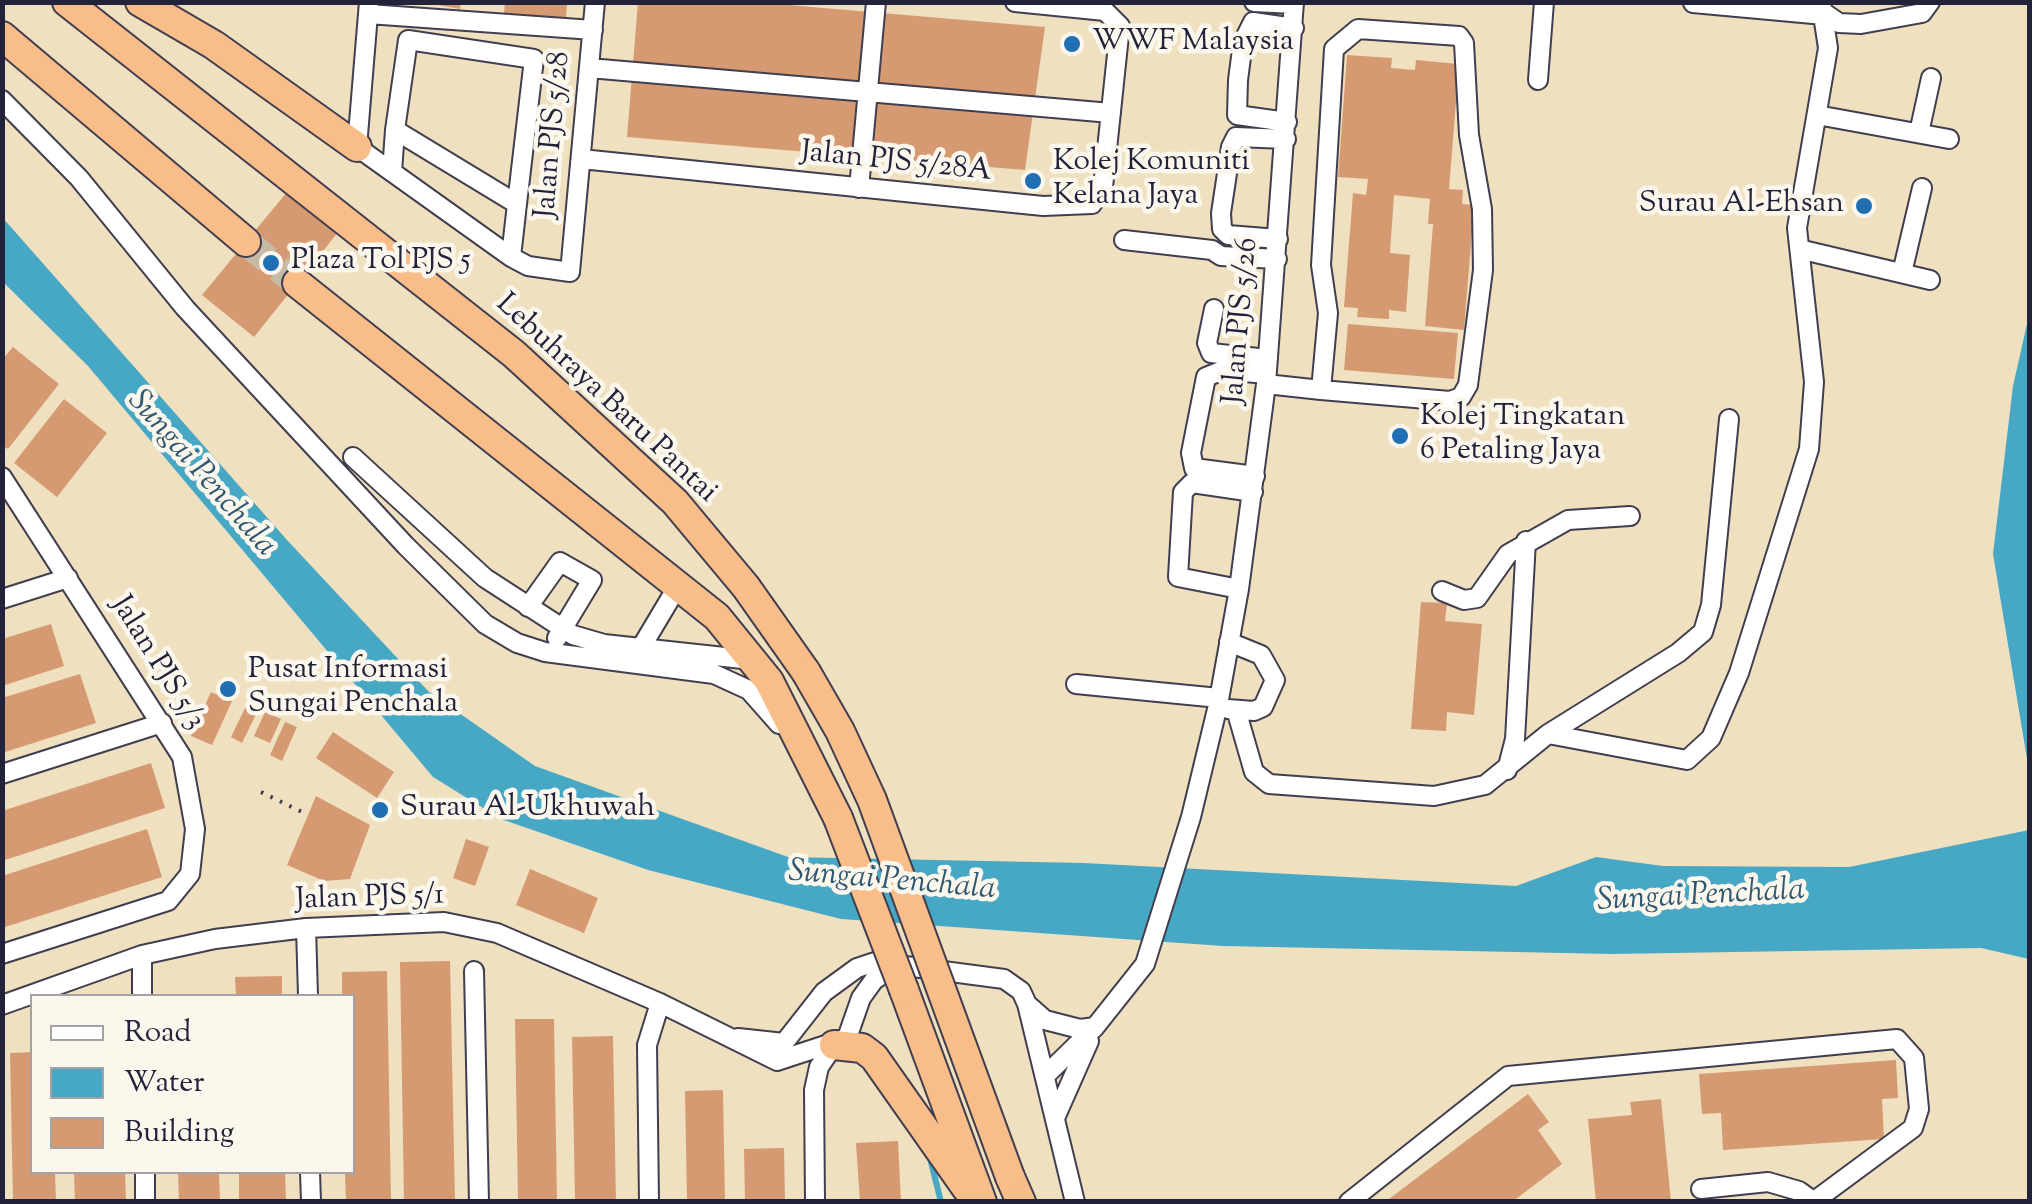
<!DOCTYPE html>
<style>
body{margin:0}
#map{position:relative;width:2032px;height:1204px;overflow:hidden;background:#efe0c0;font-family:"Sorts Mill Goudy",serif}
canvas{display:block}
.frame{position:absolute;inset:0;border:5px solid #22223b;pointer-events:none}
.legend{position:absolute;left:30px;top:994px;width:325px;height:180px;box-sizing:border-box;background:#fbf7ec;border:2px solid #a4a2a5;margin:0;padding:12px 18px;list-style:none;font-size:30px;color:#22223b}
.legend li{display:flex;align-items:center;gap:20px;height:50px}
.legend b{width:50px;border:2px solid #a4a2a5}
</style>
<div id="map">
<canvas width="2032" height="1204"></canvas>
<div class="frame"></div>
<ul class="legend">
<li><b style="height:12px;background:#fff"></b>Road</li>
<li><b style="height:28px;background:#47a8c6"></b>Water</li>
<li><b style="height:28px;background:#d69a72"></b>Building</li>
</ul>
</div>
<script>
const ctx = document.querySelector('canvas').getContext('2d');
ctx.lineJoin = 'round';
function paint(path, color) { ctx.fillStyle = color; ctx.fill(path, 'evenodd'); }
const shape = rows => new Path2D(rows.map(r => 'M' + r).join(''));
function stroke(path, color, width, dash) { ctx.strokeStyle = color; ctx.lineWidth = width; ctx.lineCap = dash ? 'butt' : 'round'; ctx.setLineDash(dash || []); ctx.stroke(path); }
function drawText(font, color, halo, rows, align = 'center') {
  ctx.font = font + ' "Sorts Mill Goudy",serif'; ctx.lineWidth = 9; ctx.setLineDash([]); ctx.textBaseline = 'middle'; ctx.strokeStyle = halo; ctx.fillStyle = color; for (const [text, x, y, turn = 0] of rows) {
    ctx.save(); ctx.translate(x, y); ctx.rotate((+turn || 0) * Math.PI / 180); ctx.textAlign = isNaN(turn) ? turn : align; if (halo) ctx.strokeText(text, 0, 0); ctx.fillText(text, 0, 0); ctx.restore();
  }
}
paint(shape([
 [2,217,287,540,429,692,535,766,788,857,1084,863,1516,886,1596,857,1663,866,1849,867,2029,830,2029,959,1981,948,1612,954,1223,946,841,919,648,870,501,819,433,777,88,366,3,282],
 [2029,315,2030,315,2029,771,1993,554,2013,386]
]), '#47a8c6');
stroke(shape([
 [928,1150,941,1202]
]), '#47a8c6', 6);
paint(shape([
 [421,2,461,2,460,9],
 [505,2,567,2,566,18,504,13],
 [638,2,754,2,1045,27,1025,170,627,137],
 [1347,55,1392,58,1391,68,1415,70,1416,60,1459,64,1449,189,1463,190,1462,204,1474,205,1464,330,1425,326,1433,224,1428,224,1430,199,1394,195,1390,253,1410,255,1406,312,1389,310,1389,319,1357,317,1358,308,1344,307,1353,193,1366,195,1368,179,1338,177],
 [287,192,339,231,254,337,202,295],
 [1348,324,1458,333,1454,379,1344,370],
 [13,347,59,384,8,449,2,445,2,360],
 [64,399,107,433,57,497,14,463],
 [1421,602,1447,603,1445,621,1482,624,1474,715,1447,712,1446,731,1411,729],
 [51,624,64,666,2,686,2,639],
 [80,674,96,723,2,753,2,698],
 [211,692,232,701,212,745,191,736],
 [247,704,258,710,242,743,231,737],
 [265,712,281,719,270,743,254,736],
 [285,722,297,727,282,761,270,755],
 [333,732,394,772,377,798,316,758],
 [151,763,165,808,2,861,2,811],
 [316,796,370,825,350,879,324,881,287,865],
 [147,829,162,877,2,928,2,876],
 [466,839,489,847,475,886,453,878],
 [530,869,598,898,584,933,516,905],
 [450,961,455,1202,404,1202,400,962],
 [387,971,391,1202,346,1202,345,1172,352,1172,352,996,342,996,342,972],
 [282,976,282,996,236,996,235,977],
 [515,1019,554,1019,557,1202,518,1202],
 [613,1036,616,1202,575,1202,572,1037],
 [32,1052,32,1172,55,1172,56,1202,13,1202,10,1053],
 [1896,1060,1898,1098,1882,1099,1884,1139,1723,1150,1721,1113,1702,1114,1699,1074],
 [723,1090,725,1202,687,1202,685,1091],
 [1528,1094,1549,1122,1538,1130,1562,1164,1512,1202,1385,1202],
 [1661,1099,1671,1202,1596,1202,1588,1119,1632,1115,1630,1102],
 [898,1141,901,1202,860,1202,856,1143],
 [784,1148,785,1202,745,1202,744,1149],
 [74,1172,125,1172,126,1202,75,1202],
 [178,1172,219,1172,220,1202,179,1202],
 [239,1172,285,1172,286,1202,239,1202]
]), '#d69a72');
stroke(shape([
 [246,242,297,283]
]), '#c6baa5', 28, [28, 14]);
const minor = shape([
 [369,2,357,147,511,257,528,266,570,272,595,2],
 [1254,2,1294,4],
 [1693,3,1824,15],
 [1820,10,1839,23,1861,24,1922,13,1930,2],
 [368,14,593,30],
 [589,68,1111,113],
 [1538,80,1544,2],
 [2,100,79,178,185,308,406,546,485,624,517,643,545,652,714,674,749,690,779,724],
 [1817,115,1949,139],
 [1287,122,1237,115,1238,80,1243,42,1253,22,1294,28],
 [395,130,408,40,534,59,517,204],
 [1919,133,1931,78],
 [581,159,1043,206,1092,204,1103,187,1120,26,1105,11,1015,2],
 [392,172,395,130,517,204,511,257],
 [859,188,876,2],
 [1278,239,1228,235,1222,229,1221,213,1231,147,1236,137,1286,139],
 [1124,240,1212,250,1221,256,1277,259],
 [1803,250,1930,280],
 [1902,273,1922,188],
 [1214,309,1207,343,1211,353,1268,359],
 [1266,384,1321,390,1450,401,1461,397,1468,385,1483,270,1482,209,1469,135,1464,43,1459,36,1358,29,1334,49,1321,265,1328,313,1321,390],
 [353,457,485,578,573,635,604,644,752,660],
 [1255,476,1194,468,1191,453,1206,377,1223,370,1266,374],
 [2,477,182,757,195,829,190,874,168,901,2,954],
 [1239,589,1178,577,1183,492,1192,483,1253,492],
 [1442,591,1464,600,1477,598,1508,554,1568,520,1630,516],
 [2,599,68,578],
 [528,607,560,562,592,580,557,638],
 [642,646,679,584],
 [1076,684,1219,698],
 [1228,709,1254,711,1263,707,1275,680,1261,655,1229,642],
 [1237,713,1254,772,1269,784,1434,796,1485,785,1548,734,1678,653,1703,632,1711,605,1729,419],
 [1548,734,1687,760,1711,738,1739,673,1809,449,1814,382,1797,228,1828,48,1821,2],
 [1507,770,1515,739,1526,541],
 [2,774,162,723],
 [306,928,308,996],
 [142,955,142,996],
 [474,971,479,1202],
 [2,1005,142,955,215,939,306,928,444,922,497,933,660,1003,777,1061,847,1038,861,998,874,980,898,964],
 [1028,1005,1045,1020,1080,1029,1095,1027],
 [738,1038,784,1043,824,992,857,968,875,962,1004,979,1021,991,1027,1004,1075,1202],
 [1047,1074,1095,1027,1145,964,1191,817,1218,705,1239,589,1266,384,1294,2],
 [1055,1118,1089,1041],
 [145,1172,145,1202],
 [310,1172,311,1202],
 [1701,1189,1768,1182,1799,1191,1813,1201],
 [649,1202,647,1045,660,1003],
 [815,1202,814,1090,819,1067,834,1045],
 [1349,1202,1508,1076,1897,1039,1914,1058,1919,1109,1913,1128,1813,1202]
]);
const highway = shape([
 [67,2,514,354,675,502,746,587,806,672],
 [140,2,214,45,357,147],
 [2,36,246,242],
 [297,283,717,617,769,681,838,818],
 [904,990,982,1202],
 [834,1045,862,1048,874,1057,967,1189],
 [1010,1177,1021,1202]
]);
stroke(minor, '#413e4f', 22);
stroke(highway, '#413e4f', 32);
stroke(shape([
 [261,792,302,812]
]), '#413e4f', 4, [2.5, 8]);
stroke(minor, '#fff', 18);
stroke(highway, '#f8bd88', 28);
const highwayBridge = shape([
 [806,672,840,731,872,800,1010,1177],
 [838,818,904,990]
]);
stroke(highwayBridge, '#413e4f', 32, []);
stroke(highwayBridge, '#f8bd88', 28);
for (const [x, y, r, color] of [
 [1072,44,10,"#1f6fb2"],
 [1033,181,10,"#1f6fb2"],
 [1864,206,10,"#1f6fb2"],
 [271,263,10,"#1f6fb2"],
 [1400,436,10,"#1f6fb2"],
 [228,689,10,"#1f6fb2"],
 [380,810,10,"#1f6fb2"]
]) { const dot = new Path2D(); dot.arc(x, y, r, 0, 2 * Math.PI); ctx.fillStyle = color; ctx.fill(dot); stroke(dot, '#fbf7ec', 4); }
drawText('30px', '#22223b', '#fbf7ec', [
 ["WWF Malaysia",1092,44],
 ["Kolej Komuniti",1053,164],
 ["Kelana Jaya",1053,198],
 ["Surau Al-Ehsan",1844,206,"right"],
 ["Plaza Tol PJS 5",291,263],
 ["Kolej Tingkatan",1420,419],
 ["6 Petaling Jaya",1420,453],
 ["Pusat Informasi",248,672],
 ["Sungai Penchala",248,706],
 ["Surau Al-Ukhuwah",400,810]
], 'left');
drawText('30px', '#22223b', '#fbf7ec', [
 ["Jalan PJS 5/28",555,135,-85],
 ["Jalan PJS 5/28A",896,164,6],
 ["Jalan PJS 5/26",1243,321,-85],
 ["Lebuhraya Baru Pantai",605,400,43],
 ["Jalan PJS 5/3",156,664,58],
 ["Jalan PJS 5/1",370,900,-2]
]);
drawText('italic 32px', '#315873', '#fbf7ec', [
 ["Sungai Penchala",200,475,49],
 ["Sungai Penchala",892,883,5],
 ["Sungai Penchala",1701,898,-3]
]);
</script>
